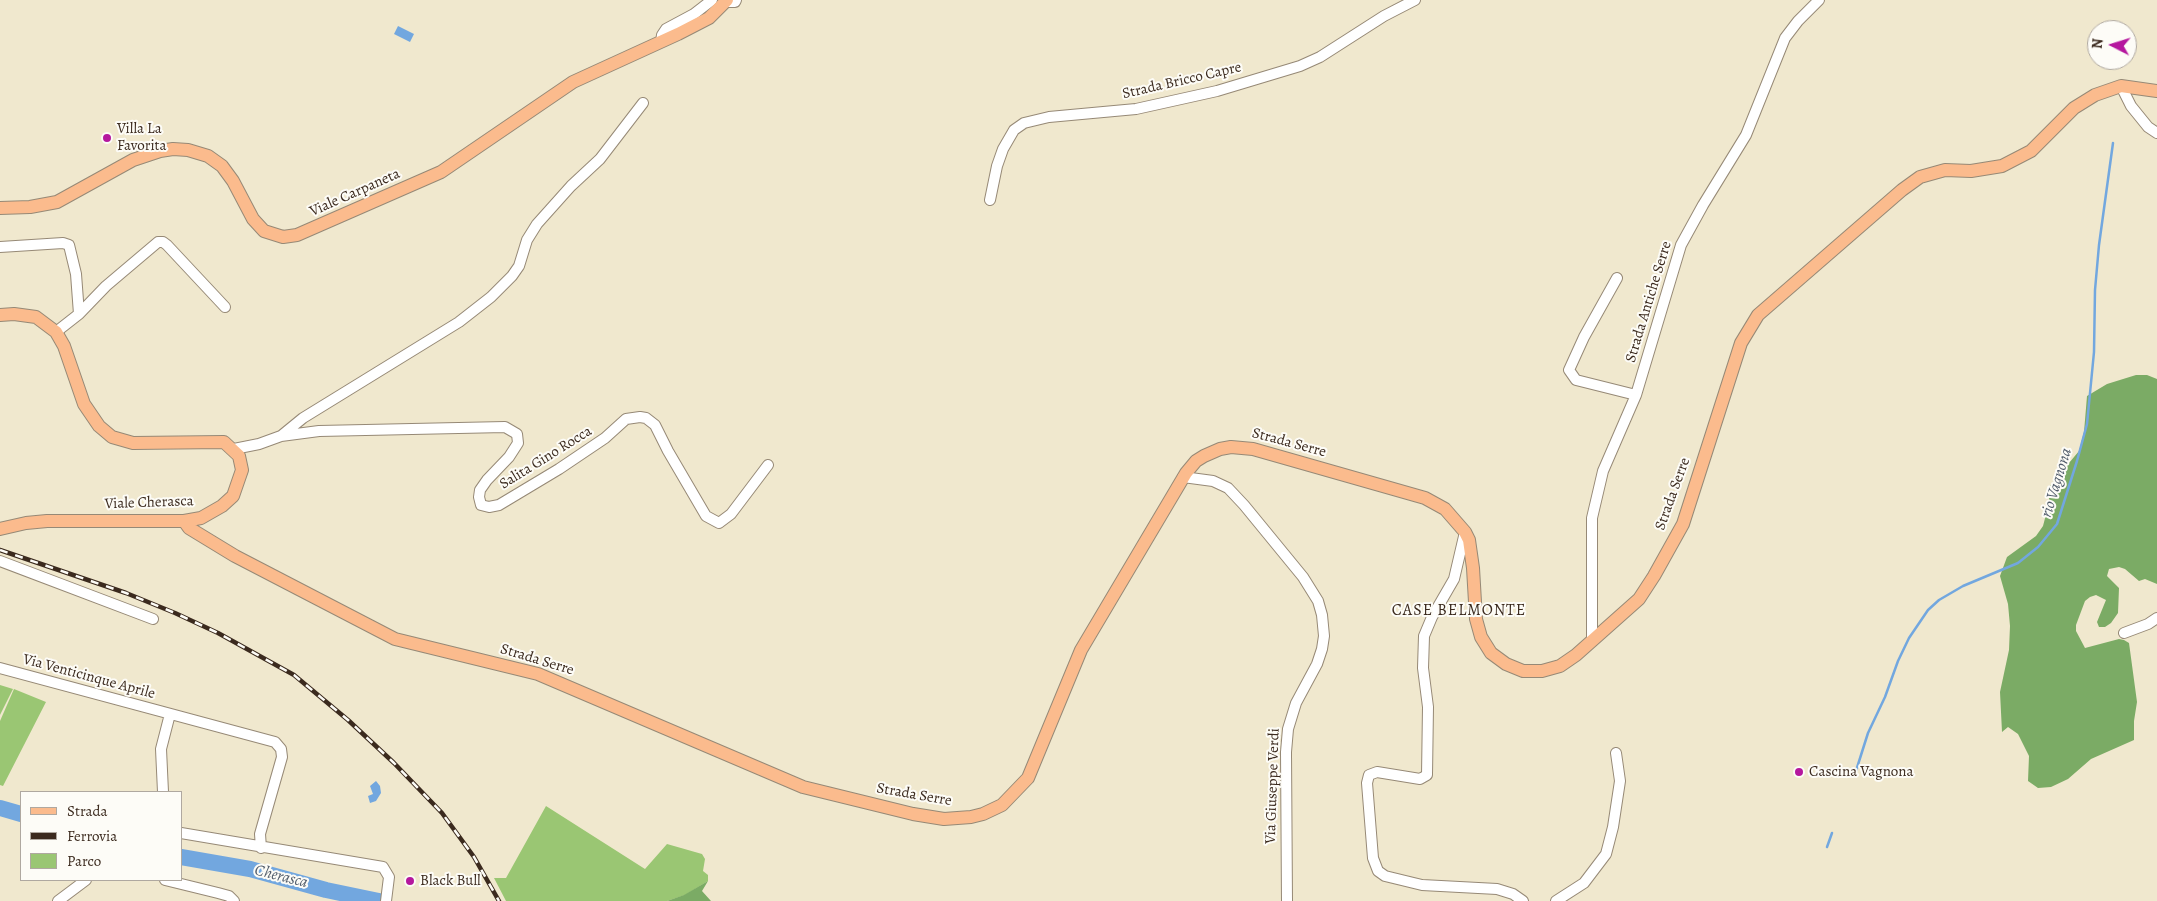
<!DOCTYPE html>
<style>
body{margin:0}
#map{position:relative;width:2157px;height:901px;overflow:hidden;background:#f0e8ce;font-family:Alegreya,serif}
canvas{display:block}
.legend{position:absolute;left:20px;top:791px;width:162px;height:90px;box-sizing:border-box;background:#fdfcf7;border:1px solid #afa8a0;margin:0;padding:6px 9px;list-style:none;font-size:15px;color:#3b2a1e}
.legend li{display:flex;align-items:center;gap:10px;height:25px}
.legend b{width:25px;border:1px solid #afa8a0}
.north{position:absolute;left:2087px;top:20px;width:50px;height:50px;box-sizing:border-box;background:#fdfcf7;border:1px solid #afa8a0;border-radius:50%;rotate:275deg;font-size:14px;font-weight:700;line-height:20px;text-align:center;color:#3b2a1e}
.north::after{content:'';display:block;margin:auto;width:18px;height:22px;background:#b5179e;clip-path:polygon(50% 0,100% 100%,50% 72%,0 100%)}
</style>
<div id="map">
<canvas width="2157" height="901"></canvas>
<ul class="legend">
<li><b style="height:6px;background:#fbbb8d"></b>Strada</li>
<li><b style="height:6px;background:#3b2a1e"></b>Ferrovia</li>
<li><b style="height:14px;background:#9ac673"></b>Parco</li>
</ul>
<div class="north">N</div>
</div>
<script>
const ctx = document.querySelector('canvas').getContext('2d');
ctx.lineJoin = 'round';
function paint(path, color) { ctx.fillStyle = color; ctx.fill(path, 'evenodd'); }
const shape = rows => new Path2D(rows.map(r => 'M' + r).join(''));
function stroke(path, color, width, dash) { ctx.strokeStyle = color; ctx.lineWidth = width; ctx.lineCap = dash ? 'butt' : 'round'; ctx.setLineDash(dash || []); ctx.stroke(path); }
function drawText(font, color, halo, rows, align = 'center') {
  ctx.font = font + ' Alegreya,serif'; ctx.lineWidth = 4; ctx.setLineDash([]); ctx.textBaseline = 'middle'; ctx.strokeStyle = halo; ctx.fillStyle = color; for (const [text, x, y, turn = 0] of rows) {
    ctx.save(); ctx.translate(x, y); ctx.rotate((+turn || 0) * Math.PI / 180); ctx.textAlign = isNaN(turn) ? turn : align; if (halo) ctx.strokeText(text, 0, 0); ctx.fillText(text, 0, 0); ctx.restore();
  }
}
paint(shape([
 [0,685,13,689,0,715],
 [14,689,46,702,3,786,0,785,0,721],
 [546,806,645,869,667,844,702,854,705,859,703,871,708,875,708,881,685,895,667,901,506,901,494,878,506,878]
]), '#9ac673');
paint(shape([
 [2136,375,2147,375,2157,379,2157,584,2145,579,2139,581,2125,569,2119,567,2109,569,2107,576,2119,588,2118,613,2111,623,2105,627,2099,627,2097,622,2106,600,2096,595,2090,597,2085,601,2076,625,2076,631,2085,648,2119,639,2124,640,2129,643,2137,702,2134,721,2134,740,2091,759,2068,779,2051,787,2038,788,2028,781,2029,756,2018,734,2008,727,2002,732,2000,692,2009,650,2010,626,2008,604,2000,576,2007,557,2036,536,2043,526,2049,503,2049,487,2079,451,2084,432,2087,396,2107,384],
 [708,881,702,891,711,901,653,901,667,901,684,895]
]), '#7bab65');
paint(shape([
 [398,26,414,34,410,42,394,34],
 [376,781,380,786,381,793,376,801,370,803,368,796,373,794,370,786]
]), '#72a7df');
stroke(shape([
 [1855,774,1868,733,1885,697,1898,661,1909,638,1928,610,1939,600,1963,586,2018,563,2038,547,2057,524,2077,461,2087,424,2094,352,2095,290,2099,245,2113,143],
 [1827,847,1832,833]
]), '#72a7df', 2.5);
stroke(shape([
 [0,808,21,814],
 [181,857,250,869,326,890,379,901]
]), '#72a7df', 16);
const minor = shape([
 [726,2,735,2,736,0],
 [661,42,662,35,666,29,694,14,712,0],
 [2121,86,2131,106,2148,127,2157,133],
 [990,200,997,166,1003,149,1014,130,1024,123,1049,117,1136,109,1217,91,1300,66,1320,57,1384,16,1415,0],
 [0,247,63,243,69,245,76,274,79,314],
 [1617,278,1584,337,1569,370,1576,380,1636,395],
 [56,332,79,314,106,286,158,242,163,242,167,245,225,307],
 [281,436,303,418,459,322,491,297,512,276,519,266,527,240,537,224,571,186,600,159,643,103],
 [234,449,259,444,281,436,319,431,505,427,517,434,518,443,509,457,487,480,480,490,479,497,481,505,489,507,499,505,559,469,605,438,626,419,640,417,646,418,655,425,668,451,706,516,719,523,731,514,768,465],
 [1183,477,1213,481,1228,488,1244,505,1303,577,1318,601,1322,615,1324,636,1322,649,1317,664,1296,703,1288,729,1286,752,1287,901],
 [1465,532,1454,579,1432,617,1424,636,1423,668,1428,707,1427,775,1420,779,1377,772,1369,775,1367,783,1373,858,1378,871,1385,876,1422,885,1497,889,1513,894,1523,901],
 [0,561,153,619],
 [2124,633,2148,624,2157,618],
 [1592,641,1592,518,1603,471,1636,395,1681,245,1703,205,1746,135,1785,38,1798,21,1819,0],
 [0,668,275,742,281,749,282,757,260,834,261,848],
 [163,792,161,749,170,714],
 [181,833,383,867,389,877,386,901],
 [165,880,218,893,229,896,234,901],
 [58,901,86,880],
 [1556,901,1584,883,1606,854,1613,827,1620,781,1616,753]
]);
const major = shape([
 [0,208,30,207,57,202,133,160,160,151,173,149,188,150,208,156,222,166,233,181,253,219,264,231,283,237,297,235,441,172,573,82,678,34,709,18,727,0],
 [0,315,14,314,36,317,56,332,64,346,84,404,99,426,112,437,133,443,224,442,239,456,242,470,233,496,222,506,201,518,184,521,47,521,26,523,0,529],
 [184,521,189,528,235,556,395,639,538,674,803,787,913,814,944,819,971,817,983,814,1002,805,1028,778,1081,650,1186,473,1196,461,1204,456,1220,449,1231,447,1253,449,1425,498,1445,509,1465,532,1469,540,1473,568,1476,619,1481,637,1491,653,1506,664,1523,671,1542,671,1560,666,1576,655,1639,599,1654,576,1683,524,1741,343,1758,315,1902,190,1920,177,1945,170,1971,171,2002,166,2031,151,2074,108,2095,95,2121,86,2157,91]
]);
stroke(minor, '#968976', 12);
stroke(major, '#968976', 14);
stroke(minor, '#fff', 10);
stroke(major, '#fbbb8d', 12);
const rail = shape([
 [0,550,126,593,175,613,218,633,294,675,348,720,394,763,442,813,474,857,499,901]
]);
stroke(rail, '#3b2a1e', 4.5);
stroke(rail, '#fdfcf7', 2.5, [8]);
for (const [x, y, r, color] of [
 [107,138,5,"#b5179e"],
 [1799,772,5,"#b5179e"],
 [410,881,5,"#b5179e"]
]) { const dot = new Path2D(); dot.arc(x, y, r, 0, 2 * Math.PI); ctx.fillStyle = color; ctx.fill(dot); stroke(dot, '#fdfcf7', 2); }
drawText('15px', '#3b2a1e', '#fdfcf7', [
 ["Strada Bricco Capre",1182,81,-13],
 ["Viale Carpaneta",355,193,-24],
 ["Strada Antiche Serre",1649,302,-73],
 ["Strada Serre",1289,443,15],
 ["Salita Gino Rocca",546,458,-32],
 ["Strada Serre",1673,494,-70],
 ["Viale Cherasca",149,503,-2],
 ["Strada Serre",537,660,17],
 ["Via Venticinque Aprile",89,677,15],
 ["Via Giuseppe Verdi",1273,786,-88],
 ["Strada Serre",914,795,10]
]);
drawText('15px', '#3b2a1e', '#fdfcf7', [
 ["Villa La",117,129],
 ["Favorita",117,146],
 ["Cascina Vagnona",1809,772],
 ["Black Bull",420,881]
], 'left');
drawText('italic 16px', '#515c6b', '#fdfcf7', [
 ["rio Vagnona",2057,483,-73],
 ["Cherasca",281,877,14]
]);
ctx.letterSpacing = '1px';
drawText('16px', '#3b2a1e', '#fdfcf7', [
 ["CASE BELMONTE",1459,611]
]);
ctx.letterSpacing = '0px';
</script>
